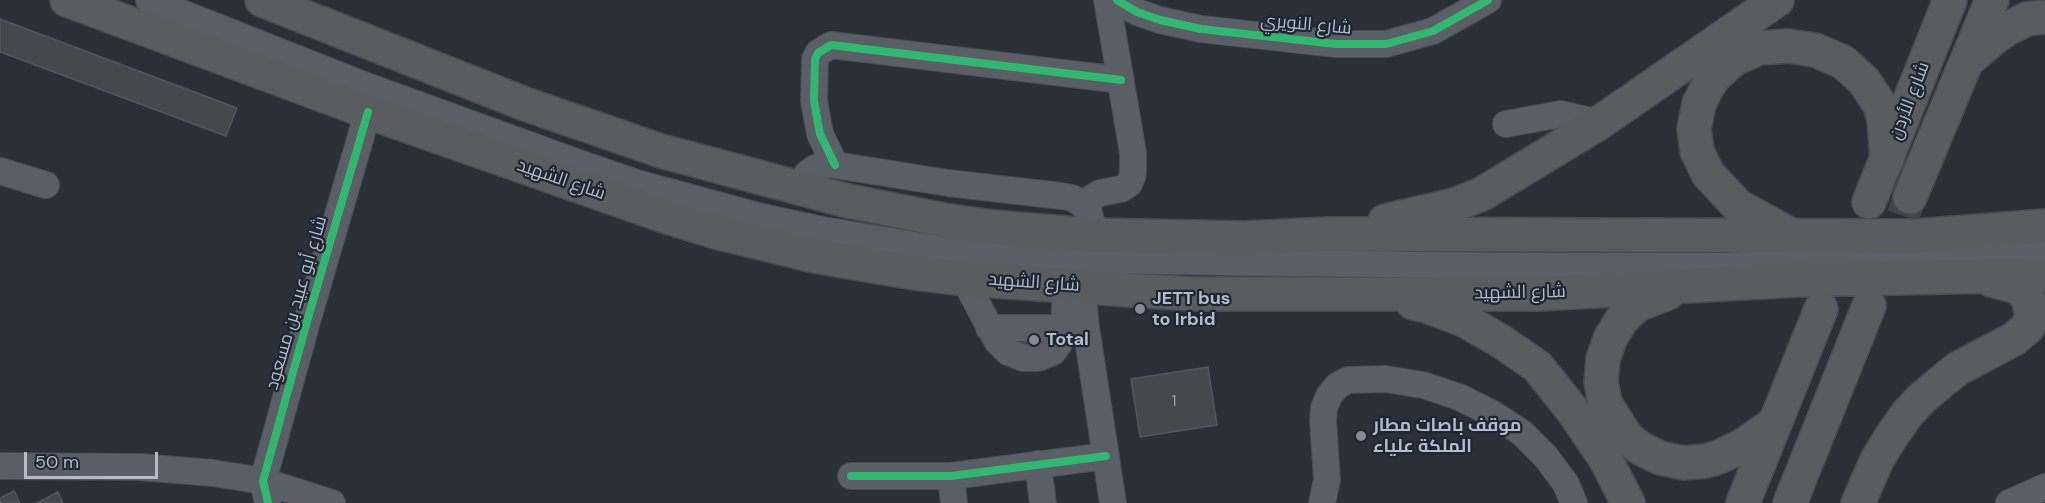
<!DOCTYPE html>
<meta charset="utf-8">
<style>
body{margin:0}
#map{position:relative;width:2045px;height:503px;overflow:hidden;background:#2a3038;font-family:"DM Sans",sans-serif}
canvas{display:block}
.scale{position:absolute;left:24px;top:452px;width:134px;height:27px;box-sizing:border-box;border:3px solid #b4bcc9;border-top:0;padding-left:8px;font-size:18px;line-height:21px;white-space:nowrap;color:#b4bcc9;-webkit-text-stroke:4px #1d2633;paint-order:stroke}
</style>
<div id="map">
<canvas width="2045" height="503"></canvas>
<div class="scale">50 m</div>
</div>
<script>
const ctx = document.querySelector('canvas').getContext('2d');
ctx.lineJoin = 'round';
function paint(path, color) { ctx.fillStyle = color; ctx.fill(path, 'evenodd'); }
const shape = rows => new Path2D(rows.map(r => 'M' + r).join(''));
function stroke(path, color, width, dash) { ctx.strokeStyle = color; ctx.lineWidth = width; ctx.lineCap = dash ? 'butt' : 'round'; ctx.setLineDash(dash || []); ctx.stroke(path); }
function drawText(font, color, halo, rows, align = 'center') {
  ctx.font = font + ' "DM Sans",Cairo,sans-serif'; ctx.lineWidth = 4.5; ctx.setLineDash([]); ctx.textBaseline = 'middle'; ctx.strokeStyle = halo; ctx.fillStyle = color; for (const [text, x, y, turn = 0] of rows) {
    ctx.save(); ctx.translate(x, y); ctx.rotate((+turn || 0) * Math.PI / 180); ctx.textAlign = isNaN(turn) ? turn : align; if (halo) ctx.strokeText(text, 0, 0); ctx.fillText(text, 0, 0); ctx.restore();
  }
}
const building = shape([
 [0,19,237,108,226,136,0,52,0,19],
 [1019,329,1052,336,1049,351,1016,344,1019,329],
 [1208,367,1217,425,1140,437,1131,379,1208,367],
 [14,491,20,503,0,503,0,498,14,491],
 [58,492,63,503,37,503,58,492]
]);
paint(building, '#444950');
stroke(building, '#52575f', 1.5);
stroke(shape([
 [1886,262,1910,197]
]), '#3f454e', 33, [33, 16]);
const minor = shape([
 [149,0,364,85,576,162,637,183,762,217,823,230,945,250,1092,260,1507,266,1719,266,2045,254],
 [1117,0,1137,12,1160,20,1201,29,1336,44,1386,44,1433,31,1488,0],
 [1506,124,1561,114,1599,123],
 [835,165,820,134,814,101,815,59,818,53,831,45,1121,80],
 [0,171,46,185],
 [800,189,807,174,815,168,824,165,835,165,948,183,1061,196,1072,198,1082,204,1089,213,1092,224,1090,235],
 [1082,204,1100,193,1121,189,1129,184,1133,174,1133,153,1107,0],
 [964,279,997,341,1008,352,1023,358,1038,358,1053,352,1060,342,1064,328,1066,286],
 [1082,286,1086,327,1113,503],
 [989,328,1080,328],
 [1038,464,1043,503],
 [0,466,139,467,213,473,263,481,332,503],
 [851,476,951,476,1106,456],
 [951,476,954,503],
 [268,503,263,481,308,318,368,112],
 [1322,503,1327,480,1323,421,1324,408,1329,396,1337,386,1348,380,1385,379,1423,385,1459,397,1493,414,1522,433,1546,457,1566,484,1574,503],
 [2009,503,2045,487]
]);
const highway = shape([
 [67,0,368,112,667,217,716,232,814,256,914,273,964,279,1191,294,1538,294,1797,280,2045,275],
 [262,0,525,104,661,151,848,201,944,220,993,227,1090,235,1244,238,1329,234,1916,236,2045,226],
 [1968,60,1994,38,2007,29,2027,19,2045,17],
 [1910,197,1992,0],
 [1869,202,1950,0],
 [1385,221,1454,205,1482,194,1599,123,1777,0],
 [1789,234,1738,206,1708,174,1697,151,1694,129,1699,104,1709,84,1716,75,1734,59,1759,48,1788,46,1815,50,1843,62,1864,81,1880,105,1884,119,1887,159],
 [1668,293,1637,305,1622,319,1610,339,1603,359,1601,382,1605,403,1627,438,1640,448,1660,458,1683,463,1706,461,1719,457,1744,445,1775,423],
 [1413,303,1427,306,1466,321,1502,342,1537,366,1573,411,1605,458,1628,503],
 [1743,503,1821,309],
 [1790,503,1869,306],
 [1858,503,1877,460,1891,437,1907,414,1922,398,1957,369,2014,339,2028,327,2032,315,2028,298,2018,287,1991,280]
]);
stroke(minor, '#484c53', 28);
stroke(highway, '#474c53', 36);
stroke(minor, '#5a5e66', 26);
stroke(highway, '#5a5d60', 33);
stroke(shape([
 [1117,0,1137,12,1160,20,1201,29,1336,44,1386,44,1433,31,1488,0],
 [835,165,820,134,814,101,815,59,818,53,831,45,1121,80],
 [851,476,951,476,1106,456],
 [268,503,263,481,308,318,368,112]
]), '#33b770', 8);
for (const [x, y, r, color] of [
 [1140,309,6,"#848b96"],
 [1034,340,6,"#848b96"],
 [1361,436,6,"#848b96"]
]) { const dot = new Path2D(); dot.arc(x, y, r, 0, 2 * Math.PI); ctx.fillStyle = color; ctx.fill(dot); stroke(dot, '#1d2633', 2); }
drawText('15px', '#989fab', null, [
 ["1",1174,402]
]);
drawText('18px', '#b4bcc9', '#1d2633', [
 ["شارع النويري",1306,25,5],
 ["شارع الأردن",1910,101,-69],
 ["شارع الشهيد",561,180,19],
 ["شارع الشهيد",1034,283,4],
 ["شارع الشهيد",1520,293,-1],
 ["شارع أبو عبيد بن مسعود",297,303,-74]
]);
drawText('bold 18px', '#b4bcc9', '#1d2633', [
 ["JETT bus",1152,299],
 ["to Irbid",1152,320],
 ["Total",1046,340],
 ["موقف باصات مطار",1373,426],
 ["الملكة علياء",1373,447]
], 'left');
</script>
